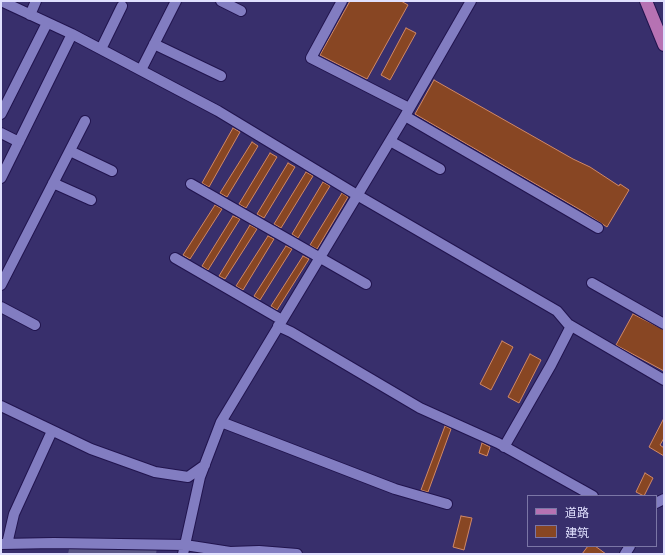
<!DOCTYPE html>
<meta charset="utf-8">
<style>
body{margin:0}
#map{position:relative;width:665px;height:555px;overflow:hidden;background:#382f6c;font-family:"PT Serif","Noto Sans SC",serif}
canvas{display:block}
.frame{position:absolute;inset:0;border:2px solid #e0e0fe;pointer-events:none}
.legend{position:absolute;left:527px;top:495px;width:130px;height:52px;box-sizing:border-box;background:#382f6c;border:1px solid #7b76a6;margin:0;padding:5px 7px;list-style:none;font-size:12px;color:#e0e0fe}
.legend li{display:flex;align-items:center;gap:8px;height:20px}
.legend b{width:20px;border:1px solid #7b76a6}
</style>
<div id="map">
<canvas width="665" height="555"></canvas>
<div class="frame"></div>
<ul class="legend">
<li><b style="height:5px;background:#b672b3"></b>道路</li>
<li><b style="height:11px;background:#884623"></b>建筑</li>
</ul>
</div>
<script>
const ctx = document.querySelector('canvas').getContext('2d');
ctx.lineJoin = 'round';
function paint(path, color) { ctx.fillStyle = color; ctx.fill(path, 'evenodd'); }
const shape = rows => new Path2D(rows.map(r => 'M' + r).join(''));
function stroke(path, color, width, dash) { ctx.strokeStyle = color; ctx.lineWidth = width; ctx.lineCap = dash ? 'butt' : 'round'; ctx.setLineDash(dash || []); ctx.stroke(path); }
paint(shape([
 [157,547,156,554,68,554,69,549]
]), '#5a5786');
const building = shape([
 [350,1,401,1,408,5,367,79,320,55,350,1],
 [406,28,416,33,390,80,381,75,406,28],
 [434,80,573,159,590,167,619,186,620,184,629,190,607,227,584,212,415,114,434,80],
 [233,128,240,132,209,187,202,183,233,128],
 [252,142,258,146,227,197,220,193,252,142],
 [270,153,277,157,246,208,239,204,270,153],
 [288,163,295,167,264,218,257,214,288,163],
 [306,172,313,176,281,228,274,224,306,172],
 [323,182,330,186,298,238,292,234,323,182],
 [342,193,348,197,317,249,310,245,342,193],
 [215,205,222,209,190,259,183,255,215,205],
 [233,216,240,219,208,270,202,266,233,216],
 [250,225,257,229,225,279,219,276,250,225],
 [268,236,274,239,243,290,236,286,268,236],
 [286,246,292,249,260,300,254,296,286,246],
 [303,256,309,259,277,310,271,306,303,256],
 [633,314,664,330,664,371,616,345,633,314],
 [502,341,513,347,491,390,480,384,502,341],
 [530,354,541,360,519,403,508,397,530,354],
 [664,418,664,438,660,445,664,448,664,456,649,447,664,418],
 [445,426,451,429,428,492,421,490,445,426],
 [482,443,490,447,487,456,479,453,482,443],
 [645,473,653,478,644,496,636,492,645,473],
 [461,516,472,518,464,550,453,547,461,516],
 [588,546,595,546,606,554,582,554,588,546]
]);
paint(building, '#884623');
stroke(building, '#d18865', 1);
const minor = shape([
 [1,1,72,34,218,111,357,195,557,311,568,324,664,380],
 [221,1,241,11],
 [342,1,311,58,409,108],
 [30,15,36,1],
 [154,44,221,76],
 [101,49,122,6],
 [141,70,176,1],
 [1,114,47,23],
 [405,116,598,228],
 [1,133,19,142],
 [390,141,440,169],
 [70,151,112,171],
 [1,178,72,34],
 [53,183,91,200],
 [191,184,366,284],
 [175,258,282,320],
 [592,283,664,324],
 [1,285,85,121],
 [1,307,35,325],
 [278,326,291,332,420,408,498,443,593,496],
 [1,406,91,449,155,472,188,477,205,465],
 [221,422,395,489,447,504],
 [504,447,551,365,571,326],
 [656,503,664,499],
 [1,544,54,543,185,545,230,552,259,551,297,554],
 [7,544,14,514,52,431],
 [183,554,200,477,221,422,405,116,471,1],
 [625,554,630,546]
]);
const major = shape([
 [646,1,664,45]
]);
stroke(minor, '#21144e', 12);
stroke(major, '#21144e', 14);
stroke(minor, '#827dc1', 10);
stroke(major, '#b672b3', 12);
</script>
